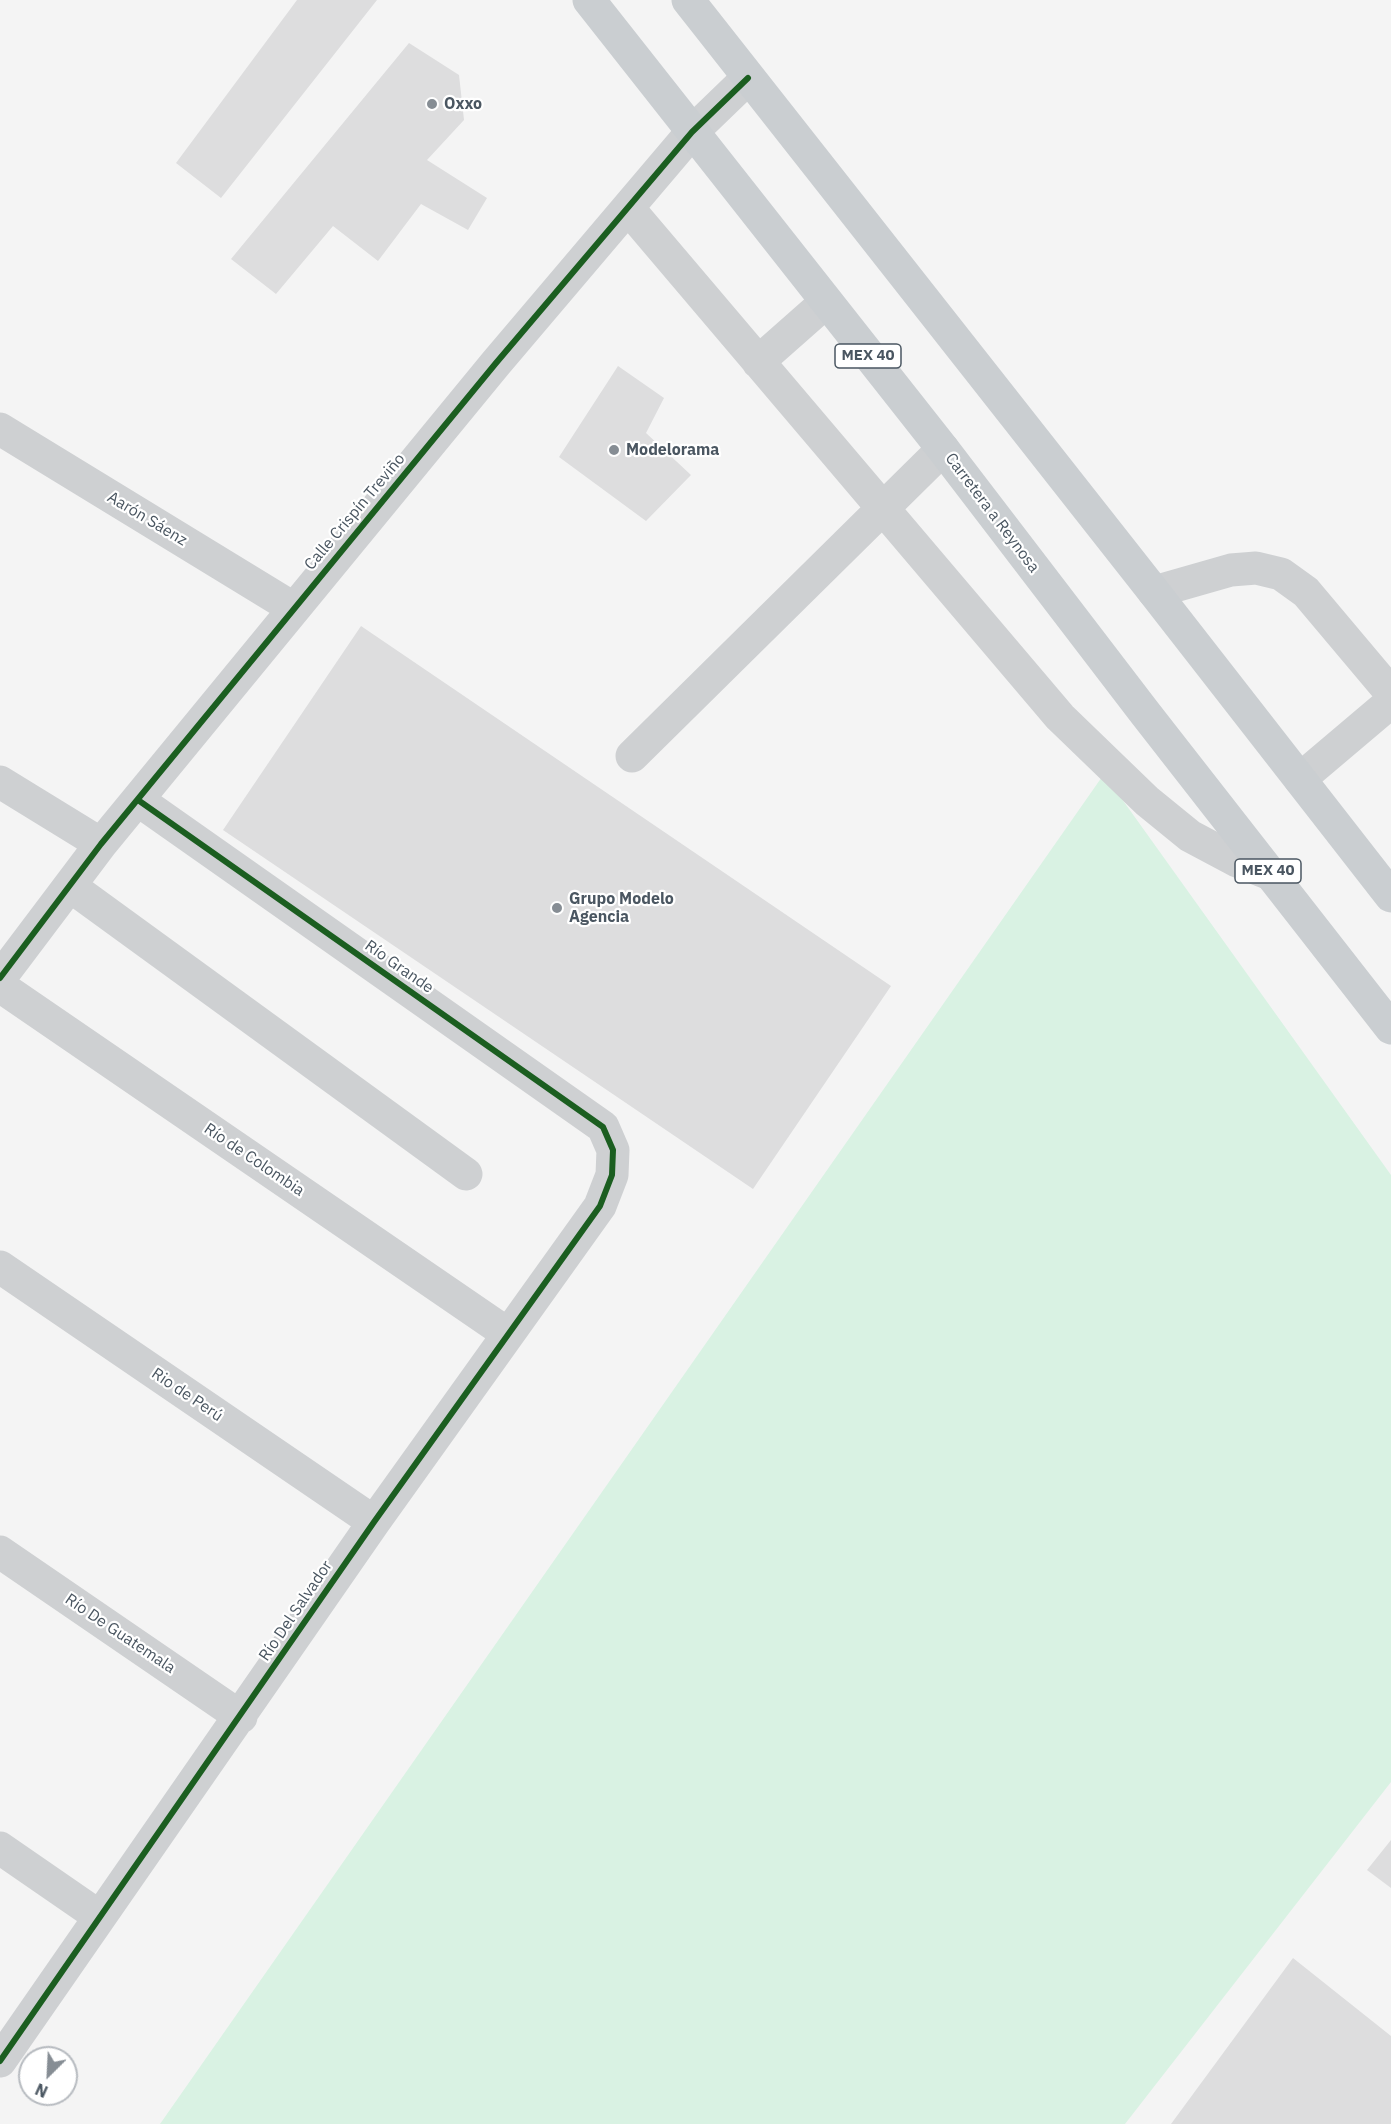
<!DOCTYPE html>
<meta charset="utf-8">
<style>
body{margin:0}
#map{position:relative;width:1391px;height:2124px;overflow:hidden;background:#f4f4f4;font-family:"IBM Plex Sans",sans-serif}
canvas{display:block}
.north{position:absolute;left:18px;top:2046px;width:60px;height:60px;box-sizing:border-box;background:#fff;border:2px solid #b7bbc0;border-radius:50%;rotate:204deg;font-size:16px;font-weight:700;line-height:24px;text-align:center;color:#4a5661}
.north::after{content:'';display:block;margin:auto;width:21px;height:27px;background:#868d94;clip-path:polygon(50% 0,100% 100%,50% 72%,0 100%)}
</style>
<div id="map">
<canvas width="1391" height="2124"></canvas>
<div class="north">N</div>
</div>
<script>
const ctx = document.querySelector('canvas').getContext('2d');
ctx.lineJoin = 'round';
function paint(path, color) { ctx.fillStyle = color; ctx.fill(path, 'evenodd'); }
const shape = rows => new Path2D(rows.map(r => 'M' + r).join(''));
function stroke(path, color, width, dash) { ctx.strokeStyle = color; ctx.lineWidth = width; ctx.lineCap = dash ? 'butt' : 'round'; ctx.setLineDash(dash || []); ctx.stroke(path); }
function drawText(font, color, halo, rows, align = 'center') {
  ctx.font = font + ' "IBM Plex Sans",sans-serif'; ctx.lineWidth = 4.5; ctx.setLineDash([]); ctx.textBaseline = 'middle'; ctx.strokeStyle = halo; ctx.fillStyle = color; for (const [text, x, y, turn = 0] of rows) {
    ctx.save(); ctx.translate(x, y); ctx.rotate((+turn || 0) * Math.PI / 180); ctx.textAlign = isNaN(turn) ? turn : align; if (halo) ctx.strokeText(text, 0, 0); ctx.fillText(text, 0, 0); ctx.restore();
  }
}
paint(shape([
 [1104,774,1391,1175,1391,1782,1125,2124,160,2124]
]), '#d9f2e3');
paint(shape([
 [297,0,377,0,221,198,176,163],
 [409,43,459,75,464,120,427,160,487,198,468,230,421,204,378,261,333,226,276,294,231,259],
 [618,366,664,398,646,433,691,475,646,521,559,457],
 [361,626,891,986,753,1189,223,830],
 [1391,1840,1391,1888,1367,1870],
 [1293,1958,1391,2036,1391,2124,1171,2124]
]), '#ddddde');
stroke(shape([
 [628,208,1060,717,1147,801,1190,836,1237,861,1270,874],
 [758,362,826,302],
 [0,429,293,608],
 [1154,592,1231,570,1256,568,1281,574,1306,592,1391,693],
 [632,756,943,449],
 [1300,779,1391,702],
 [0,782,101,844],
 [70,886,466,1174],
 [0,978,101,844,496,363,692,132,748,78],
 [0,986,508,1334],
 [0,1267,374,1522],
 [0,1552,241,1717],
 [0,1848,100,1917],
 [0,2061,374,1522,600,1206,612,1175,613,1150,603,1127,138,800]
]), '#ced0d2', 33);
stroke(shape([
 [589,0,943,449,1145,713,1391,1028],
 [688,0,1154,592,1391,896]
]), '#caced1', 33);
stroke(shape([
 [0,978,101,844,496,363,692,132,748,78],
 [0,2061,374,1522,600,1206,612,1175,613,1150,603,1127,138,800]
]), '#1b5e20', 6);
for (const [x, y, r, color] of [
 [432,104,6,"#868d94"],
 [614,450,6,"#868d94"],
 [557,908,6,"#868d94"]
]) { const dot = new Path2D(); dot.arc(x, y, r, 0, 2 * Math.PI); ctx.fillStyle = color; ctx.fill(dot); stroke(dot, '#fff', 2); }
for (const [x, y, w] of [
 [868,356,66],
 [1268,871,66]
]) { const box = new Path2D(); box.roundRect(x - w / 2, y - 12, w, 24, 4.5); ctx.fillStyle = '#fff'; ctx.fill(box); stroke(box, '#4a5661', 1.5); }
drawText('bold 15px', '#4a5661', null, [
 ["MEX 40",868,356],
 ["MEX 40",1268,871]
]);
drawText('bold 16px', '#4a5661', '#fff', [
 ["Oxxo",444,104],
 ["Modelorama",626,450],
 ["Grupo Modelo",569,899],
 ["Agencia",569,917]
], 'left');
drawText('16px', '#4a5661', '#fff', [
 ["Calle Crispín Treviño",355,512,-50],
 ["Carretera a Reynosa",992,513,53],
 ["Aarón Sáenz",147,519,31],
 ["Río Grande",399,967,35],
 ["Río de Colombia",254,1160,34],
 ["Rio de Perú",187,1395,34],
 ["Río Del Salvador",296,1611,-56],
 ["Río De Guatemala",120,1634,34]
]);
</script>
